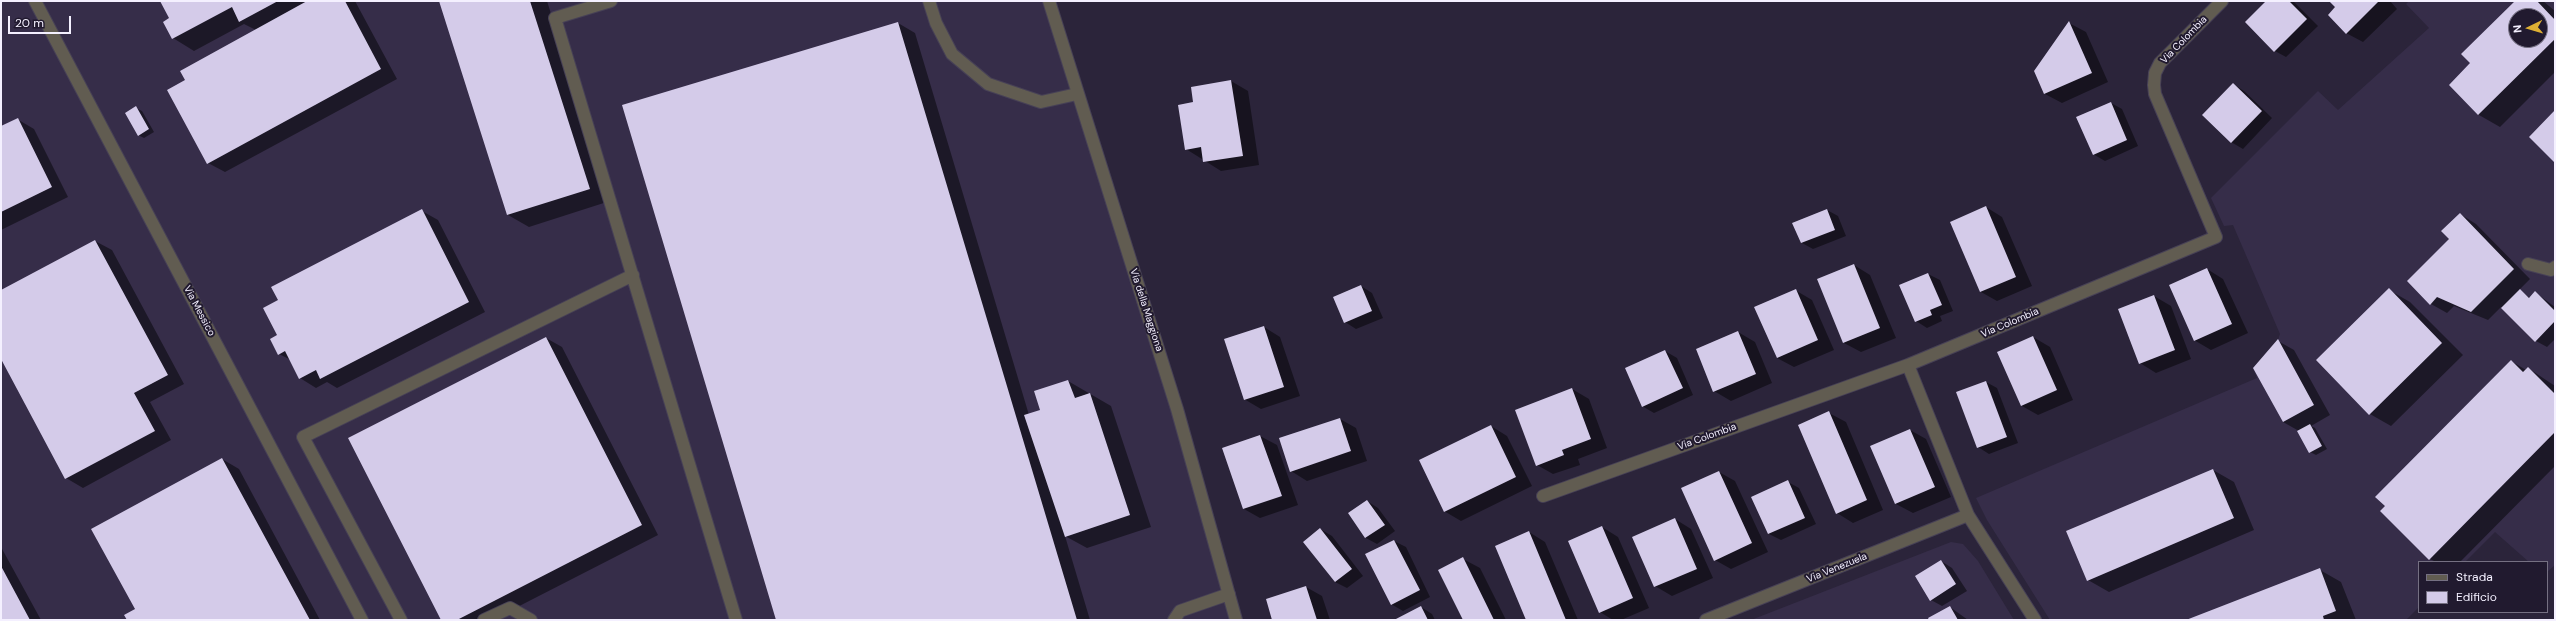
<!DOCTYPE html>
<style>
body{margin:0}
#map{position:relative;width:2556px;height:621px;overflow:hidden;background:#2b243a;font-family:"DM Sans",sans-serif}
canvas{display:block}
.frame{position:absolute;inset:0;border:2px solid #f4f0ff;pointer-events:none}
.legend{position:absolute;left:2418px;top:561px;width:130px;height:52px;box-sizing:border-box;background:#211a2f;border:1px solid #757082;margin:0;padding:5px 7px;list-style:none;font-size:12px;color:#f4f0ff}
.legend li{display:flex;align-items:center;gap:8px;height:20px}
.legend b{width:20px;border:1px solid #757082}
.north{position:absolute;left:2508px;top:8px;width:40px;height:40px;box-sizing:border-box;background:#211a2f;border:1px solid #757082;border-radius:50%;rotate:265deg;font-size:11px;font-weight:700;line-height:16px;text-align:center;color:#f4f0ff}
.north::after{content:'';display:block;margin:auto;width:14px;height:18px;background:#dfb034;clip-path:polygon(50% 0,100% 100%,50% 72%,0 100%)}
.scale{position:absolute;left:8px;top:16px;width:63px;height:18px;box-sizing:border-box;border:2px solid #f4f0ff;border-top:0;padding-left:5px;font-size:12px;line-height:14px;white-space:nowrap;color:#f4f0ff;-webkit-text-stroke:3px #211a2f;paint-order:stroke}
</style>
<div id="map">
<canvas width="2556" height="621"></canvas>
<div class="frame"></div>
<ul class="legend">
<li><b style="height:5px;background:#615c51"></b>Strada</li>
<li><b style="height:11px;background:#d4cbe9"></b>Edificio</li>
</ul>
<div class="north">N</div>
<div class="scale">20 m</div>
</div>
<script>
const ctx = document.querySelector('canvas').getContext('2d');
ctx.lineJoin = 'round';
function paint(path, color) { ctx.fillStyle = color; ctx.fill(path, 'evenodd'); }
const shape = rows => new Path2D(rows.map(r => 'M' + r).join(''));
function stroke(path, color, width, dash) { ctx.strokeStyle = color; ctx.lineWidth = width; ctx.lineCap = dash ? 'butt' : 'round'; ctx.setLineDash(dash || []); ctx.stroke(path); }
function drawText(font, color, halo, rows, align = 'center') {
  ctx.font = font + ' "DM Sans",sans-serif'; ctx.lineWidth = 4; ctx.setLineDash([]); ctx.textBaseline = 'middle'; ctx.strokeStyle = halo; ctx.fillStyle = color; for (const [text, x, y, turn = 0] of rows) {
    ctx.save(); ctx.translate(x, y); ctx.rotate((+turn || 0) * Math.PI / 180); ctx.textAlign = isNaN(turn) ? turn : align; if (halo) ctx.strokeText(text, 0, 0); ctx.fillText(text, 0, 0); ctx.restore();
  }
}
paint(shape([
 [1,1,1049,1,1236,620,1,620],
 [2409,1,2555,1,2555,565,2547,572,2547,562,2529,562,2495,532,2465,562,2419,562,2419,607,2406,620,2050,620,1987,520,1976,498,2257,378,2253,368,2278,340,2280,334,2233,225,2224,226,2211,198,2318,91,2338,110,2429,28,2406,4],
 [2516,16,2540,16,2540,40,2516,40],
 [1951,542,1963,544,1978,561,2014,620,1751,620]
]), '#362d49');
paint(shape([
 [161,1,355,1,397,79,225,172,208,163,186,80,256,30,244,24,194,51,173,38,170,19],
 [440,1,547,1,610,201,529,227,508,215],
 [2268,1,2293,1,2318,26,2286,57,2275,51],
 [2331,1,2390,1,2397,9,2363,42,2346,33,2337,7],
 [2516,1,2543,1,2555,11,2555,72,2500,127,2479,115,2450,85,2472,63],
 [2516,16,2540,16,2540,40,2516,40],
 [898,23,915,33,1029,415,1042,410,1036,392,1068,381,1111,406,1151,527,1087,548,1065,536,1090,620,777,620],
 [2069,23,2086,32,2108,82,2062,103,2045,94,2035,71],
 [1231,81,1248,91,1259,165,1221,171,1186,149,1194,103],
 [2233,84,2244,91,2272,118,2243,149,2231,142],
 [2111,103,2122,109,2138,146,2105,161,2093,154],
 [136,108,142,111,154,132,144,138,138,135],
 [17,119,34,129,68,197,1,230,1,127],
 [1986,207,2002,217,2032,286,1997,301,1981,292],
 [1827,210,1838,216,1846,236,1813,249,1802,243],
 [422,211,438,220,485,312,337,388,327,382,316,388,300,378,291,360,279,354,278,336],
 [2460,214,2476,224,2530,279,2519,290,2530,298,2536,293,2555,307,2555,339,2547,347,2536,341,2501,307,2488,320,2454,306,2447,313,2431,304],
 [95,241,112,250,184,384,150,402,171,440,83,488,66,478,1,356,1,292],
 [1854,265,1870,275,1896,338,1861,352,1844,343],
 [2207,269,2223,279,2248,333,2211,350,2194,340],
 [1928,274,1940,280,1953,311,1940,316,1942,321,1927,328,1916,321,1901,286],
 [1361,286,1372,293,1383,318,1356,329,1345,322],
 [1795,290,1812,300,1834,350,1794,367,1777,358],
 [2389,290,2410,302,2463,355,2391,426,2370,414],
 [2154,296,2171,306,2191,359,2156,373,2140,363],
 [1264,327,1280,337,1300,396,1261,409,1244,399],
 [1738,332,1755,342,1772,383,1731,401,1714,391],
 [2033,337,2050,347,2073,400,2038,415,2022,406],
 [546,338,562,347,658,535,492,620,442,620],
 [2278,341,2294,350,2330,415,2311,426,2315,428,2327,449,2316,455,2310,452,2299,431,2283,422],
 [1665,351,1677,358,1693,395,1654,413,1642,406],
 [2511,361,2526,370,2528,368,2555,386,2555,466,2460,562,2436,562,2430,559],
 [1986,382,1997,388,2018,443,1989,454,1978,447],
 [1572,389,1589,399,1607,448,1578,459,1580,465,1553,474,1537,465],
 [1829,413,1846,422,1883,510,1853,523,1837,513],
 [1340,419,1356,428,1367,461,1307,481,1291,471],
 [1491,426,1507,436,1532,486,1461,521,1444,511],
 [1910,430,1926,439,1951,497,1913,513,1896,504,1872,446],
 [1260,436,1277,445,1298,505,1260,518,1244,509,1223,449],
 [222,459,239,469,320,620,128,620],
 [2213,470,2234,482,2254,530,2109,592,2088,580],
 [1719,472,1735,481,1768,552,1731,569,1715,560],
 [1788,482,1799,488,1816,524,1781,540,1769,534,1753,497],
 [1367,501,1378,508,1395,531,1377,544,1366,538,1349,514],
 [1675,519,1691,529,1713,578,1672,596,1655,586],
 [1602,527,1618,537,1649,608,1621,620,1613,620,1600,612],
 [1320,529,1332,536,1363,576,1347,588,1335,582],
 [1529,532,1545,542,1578,620,1527,620],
 [1394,541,1406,547,1430,597,1403,611,1391,604],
 [1,547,41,620,1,620],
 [1463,559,1480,568,1506,620,1464,620],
 [1941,561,1952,568,1967,591,1942,606,1931,600],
 [2320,570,2341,582,2356,620,2188,620],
 [1306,587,1322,596,1330,620,1273,620],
 [1421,607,1432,614,1435,620,1396,620],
 [1950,607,1968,620,1931,620]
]), '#0007');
paint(shape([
 [160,1,278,1,239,22,232,7,172,39,163,22,169,18],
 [307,1,345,1,381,69,207,164,167,90,185,80,180,71],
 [439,1,530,1,590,189,507,215],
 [2266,1,2289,1,2307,19,2274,52,2245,22],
 [2329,1,2379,1,2346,34,2328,15,2335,7],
 [2515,1,2537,1,2555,20,2555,39,2478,115,2449,85,2470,63,2461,54],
 [2516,16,2540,16,2540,40,2516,40],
 [2069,21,2092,73,2044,94,2034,71],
 [898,22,1077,620,776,620,622,105],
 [1231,80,1243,156,1203,162,1201,147,1185,150,1178,105,1193,102,1191,87],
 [2233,83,2262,111,2231,143,2202,115],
 [2111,102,2127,140,2093,155,2076,117],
 [136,106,149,129,138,136,125,113],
 [2555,110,2555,163,2529,137],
 [18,118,52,187,1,212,1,126],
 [1986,206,2016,277,1980,292,1950,222],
 [422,209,469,302,320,379,316,370,299,379,285,351,278,355,270,339,277,335,263,308,278,300,271,287],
 [1827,209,1835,230,1801,243,1792,223],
 [2460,213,2514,269,2471,312,2437,297,2430,305,2407,281,2449,239,2441,231],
 [95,240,168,375,134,393,155,431,65,479,1,359,1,290],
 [1854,264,1880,328,1843,343,1817,279],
 [2207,268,2232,324,2194,341,2169,285],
 [1928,273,1942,305,1930,310,1932,315,1915,322,1899,285],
 [1361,285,1372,311,1344,323,1333,297],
 [2389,288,2442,343,2369,415,2316,360],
 [1796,289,1818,340,1777,358,1754,307],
 [2520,289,2529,298,2535,291,2555,311,2555,321,2535,342,2501,308],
 [2154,295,2175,350,2139,364,2118,309],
 [1264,326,1284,387,1244,400,1224,339],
 [1738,331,1756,374,1713,392,1696,349],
 [2033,336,2057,390,2021,406,1997,352],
 [546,337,642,525,457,620,441,620,348,438],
 [2278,339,2314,405,2283,422,2253,368],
 [1665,350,1683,388,1642,407,1625,368],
 [2511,360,2523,372,2528,367,2555,394,2555,432,2429,560,2380,511,2385,506,2375,497],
 [1068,380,1075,398,1090,393,1130,515,1065,537,1024,415,1040,410,1034,391],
 [1986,381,2007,437,1977,448,1956,392],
 [1572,388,1591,439,1562,450,1564,455,1536,466,1515,410],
 [1829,411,1867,500,1836,514,1798,425],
 [1340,418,1351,451,1290,472,1279,438],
 [2310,424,2322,446,2309,453,2297,431],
 [1491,425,1516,477,1444,512,1419,460],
 [1910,429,1935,487,1895,504,1870,446],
 [1260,435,1282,496,1243,509,1222,448],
 [222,458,310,620,127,620,124,615,135,609,91,529],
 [2213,469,2234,518,2087,581,2066,531],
 [1719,471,1752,543,1714,561,1681,488],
 [1788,480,1805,518,1768,534,1751,497],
 [1367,500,1385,525,1365,538,1348,513],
 [1675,518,1697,569,1654,587,1632,537],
 [1602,526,1633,598,1599,613,1568,541],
 [1320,528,1352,569,1335,582,1303,542],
 [1529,531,1566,620,1526,620,1495,546],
 [1394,540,1420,590,1391,605,1365,554],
 [1463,557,1494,620,1463,620,1438,570],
 [1941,560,1956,584,1930,601,1915,576],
 [1,566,30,620,1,620],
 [2320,568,2336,611,2323,616,2324,620,2186,620],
 [1306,586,1317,620,1272,620,1266,599],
 [1421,606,1428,620,1394,620],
 [1950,606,1958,620,1929,620,1928,618]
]), '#d4cbe9');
const minor = shape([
 [35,1,362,620],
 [611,1,555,18,736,620],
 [929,1,936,23,952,54,988,84,1041,102,1077,94],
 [1049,1,1177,409,1236,620],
 [2528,264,2551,270,2555,267],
 [1908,365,1968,515,2035,620],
 [1543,496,1908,365,2216,237,2155,94,2154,85,2155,73,2160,63,2222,1],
 [401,620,303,437,633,275],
 [484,620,510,608,531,620],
 [1174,620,1180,611,1229,594],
 [1706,620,1968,515]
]);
stroke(minor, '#474156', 14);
stroke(minor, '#615c51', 12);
drawText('10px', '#f4f0ff', '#211a2f', [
 ["Via Colombia",2184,40,-46],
 ["Via della Maggiona",1146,310,72],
 ["Via Messico",199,311,62],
 ["Via Colombia",2010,323,-23],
 ["Via Colombia",1707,437,-20],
 ["Via Venezuela",1837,568,-22]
]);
</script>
